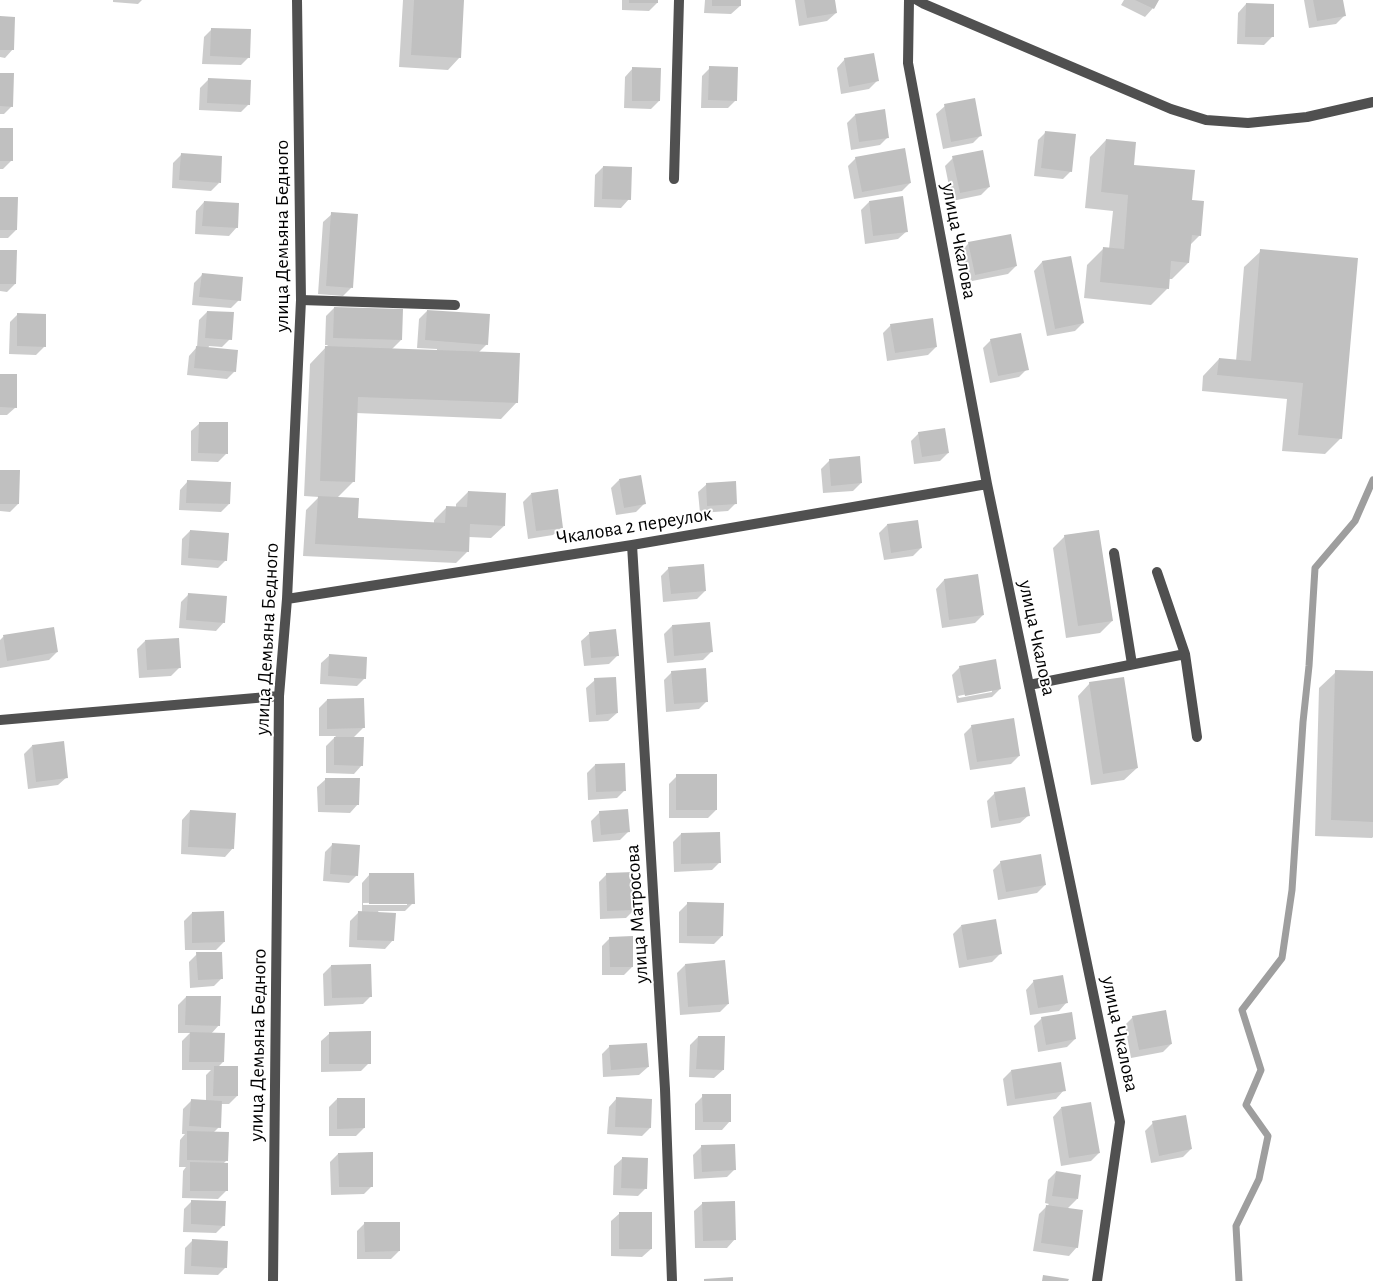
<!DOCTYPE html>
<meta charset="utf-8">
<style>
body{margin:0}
canvas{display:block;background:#fff}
</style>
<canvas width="1373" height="1281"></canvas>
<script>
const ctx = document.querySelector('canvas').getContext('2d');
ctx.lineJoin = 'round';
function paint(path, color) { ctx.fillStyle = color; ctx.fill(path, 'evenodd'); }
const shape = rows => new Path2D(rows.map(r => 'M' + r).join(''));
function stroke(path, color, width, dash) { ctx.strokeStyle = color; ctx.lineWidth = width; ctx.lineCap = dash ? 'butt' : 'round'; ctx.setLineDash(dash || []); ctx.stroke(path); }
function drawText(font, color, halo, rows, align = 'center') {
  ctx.font = font + ' "Alegreya Sans",sans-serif'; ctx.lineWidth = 4; ctx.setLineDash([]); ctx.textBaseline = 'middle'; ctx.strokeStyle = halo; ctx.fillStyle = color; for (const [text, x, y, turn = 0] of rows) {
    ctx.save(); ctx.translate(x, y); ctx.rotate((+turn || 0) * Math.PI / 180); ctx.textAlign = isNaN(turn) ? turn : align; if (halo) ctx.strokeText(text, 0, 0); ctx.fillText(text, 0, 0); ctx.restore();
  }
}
paint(shape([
 [113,0,142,0,138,4,113,2],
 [403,0,463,0,460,57,448,70,399,67],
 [622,0,657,0,657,3,649,11,622,10],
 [705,0,740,0,740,6,731,14,704,13],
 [795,0,833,0,836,13,827,21,799,26],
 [1124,0,1157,0,1153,8,1145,17,1121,5],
 [1304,0,1341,0,1344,16,1336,24,1309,28],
 [1246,4,1272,37,1264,45,1237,44,1238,13],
 [0,17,13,49,5,58,0,57],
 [212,29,249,57,241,65,202,64,204,37],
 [845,59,877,81,869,89,841,94,837,68],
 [633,68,659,101,651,109,624,108,625,77],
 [710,68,736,100,728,108,701,108,702,76],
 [0,74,12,106,4,114,0,114],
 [208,80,249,104,241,112,199,110,200,88],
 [945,106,981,135,973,143,943,149,936,114],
 [855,115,888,137,880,145,851,150,847,123],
 [0,129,11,161,3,169,0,169],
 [1046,132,1071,171,1063,179,1034,176,1038,140],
 [1106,140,1133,166,1191,201,1200,235,1190,245,1188,263,1172,279,1168,279,1168,288,1151,305,1084,298,1087,265,1104,248,1109,249,1113,211,1085,208,1090,157],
 [181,155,219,183,211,191,172,188,173,163],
 [856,158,910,183,902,191,854,199,848,166],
 [953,158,989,187,981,195,952,201,945,166],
 [603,167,629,199,621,208,594,207,595,175],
 [0,198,16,230,8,238,0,238],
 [204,202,237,227,229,236,195,234,196,211],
 [869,202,907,231,898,239,865,244,861,210],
 [332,214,351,288,343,296,318,294,323,222],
 [969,243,1016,266,1008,274,967,282,961,251],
 [0,251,15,284,7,292,0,291],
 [1261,251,1341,438,1325,454,1282,451,1287,399,1202,391,1203,376,1219,359,1236,361,1244,267],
 [1070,257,1083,323,1075,331,1047,336,1034,271,1042,262],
 [202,275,239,300,231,308,192,305,194,283],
 [334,308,401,340,391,350,437,352,437,349,417,348,419,319,427,311,487,344,478,353,517,402,501,419,356,413,354,481,337,498,357,520,434,524,434,520,446,508,456,508,456,504,468,492,504,526,491,538,469,537,468,551,456,563,303,556,306,510,319,497,304,496,310,364,328,345,325,345,326,316],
 [207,312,230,339,222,347,209,346,208,349,235,371,227,379,187,375,189,356,197,347,199,320],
 [18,314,44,347,36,355,9,354,10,322],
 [891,325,936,347,928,355,887,361,883,333],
 [991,340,1027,369,1019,377,990,383,983,348],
 [0,375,16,407,7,415,0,415],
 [200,423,226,454,218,462,191,461,191,431],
 [919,433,948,453,940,461,914,464,911,441],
 [858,458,861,483,853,491,823,493,821,469,829,461],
 [0,471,18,504,10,512,0,511],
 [619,480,644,504,636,512,616,515,611,488],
 [188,481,229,504,221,512,179,510,180,490],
 [707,484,736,503,728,511,700,513,698,492],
 [531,494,562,527,553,535,528,539,523,502],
 [887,525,921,548,913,556,884,560,879,533],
 [190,531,226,560,218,568,181,565,182,539],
 [1065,536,1112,621,1100,633,1066,638,1053,548],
 [669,568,705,591,697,599,663,602,661,576],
 [977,576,983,615,975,623,942,628,936,589,944,580],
 [189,594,224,622,216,631,179,628,181,602],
 [672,626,711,652,703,660,667,663,664,634],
 [590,633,617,656,609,664,584,666,581,641],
 [3,637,57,652,49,660,0,668,0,640],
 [145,641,179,668,171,676,139,678,137,649],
 [330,655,365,678,357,686,320,684,321,663],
 [960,667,1000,689,992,697,957,703,952,675],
 [992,689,992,692,959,698,958,696],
 [672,672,707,701,699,709,666,712,664,680],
 [1336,672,1373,672,1373,837,1372,838,1315,836,1319,688],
 [595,680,617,713,608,721,589,722,586,688],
 [1090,683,1137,768,1124,780,1091,785,1078,696],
 [327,700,363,728,353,738,362,765,354,774,326,773,326,746,336,736,319,736,319,708],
 [972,726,1019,756,1011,764,970,770,964,734],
 [32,746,67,777,58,785,28,789,24,754],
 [595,765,625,790,617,798,588,800,587,773],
 [677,776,716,810,708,818,669,818,669,784],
 [326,779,358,804,350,813,318,812,317,787],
 [995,793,1029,815,1020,823,991,828,987,801],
 [190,811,233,848,225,857,181,854,182,820],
 [600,812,628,832,620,840,593,842,591,821],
 [681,834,720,862,712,870,674,872,673,842],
 [333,844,357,875,349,883,323,881,325,852],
 [1001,862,1045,885,1037,893,998,900,993,870],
 [370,874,413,903,405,911,378,911,393,940,385,949,349,947,350,921,358,913,362,913,362,883],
 [407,902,407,905,363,905,363,903],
 [607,874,634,910,626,918,600,919,599,882],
 [687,904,722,936,714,944,679,943,679,912],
 [192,913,224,942,216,950,185,950,184,921],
 [961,926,1000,954,992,962,959,968,953,934],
 [610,938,632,967,624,975,602,975,602,946],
 [197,954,222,978,214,986,190,988,189,962],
 [685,965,728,1004,720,1012,680,1015,677,973],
 [331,966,371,996,363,1004,324,1006,323,974],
 [1034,981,1067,1002,1059,1011,1030,1015,1026,990],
 [186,997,219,1025,211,1034,223,1062,218,1067,237,1096,229,1104,220,1104,219,1127,214,1132,227,1160,223,1164,226,1191,218,1199,182,1198,183,1171,186,1167,179,1167,180,1140,185,1134,182,1134,183,1109,191,1101,206,1101,206,1075,211,1070,182,1070,182,1041,190,1033,178,1033,178,1005],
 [1133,1017,1171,1044,1163,1052,1131,1058,1125,1025],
 [1042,1018,1075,1039,1067,1047,1038,1052,1034,1026],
 [330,1033,369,1063,361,1071,321,1072,321,1041],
 [698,1037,723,1070,714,1078,689,1077,690,1045],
 [610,1046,648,1067,639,1075,603,1077,602,1054],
 [1011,1071,1064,1090,1056,1099,1007,1106,1003,1079],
 [703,1096,730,1121,722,1130,695,1130,695,1104],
 [617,1098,650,1128,642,1136,607,1134,609,1107],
 [337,1099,364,1128,356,1136,329,1136,329,1107],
 [1061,1108,1099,1153,1091,1161,1061,1166,1053,1117],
 [1153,1123,1191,1149,1183,1157,1151,1163,1145,1131],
 [701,1147,735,1169,727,1177,694,1179,693,1155],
 [338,1154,372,1186,364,1194,331,1195,330,1162],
 [623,1158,646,1188,638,1196,613,1195,614,1166],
 [1056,1172,1077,1199,1067,1209,1077,1247,1069,1256,1033,1251,1039,1214,1049,1204,1045,1203,1048,1180],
 [192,1201,224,1225,216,1233,183,1232,184,1209],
 [703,1203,735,1239,727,1248,695,1248,694,1211],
 [620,1213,651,1249,642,1257,611,1256,611,1221],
 [365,1223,399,1251,391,1259,357,1259,357,1231],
 [193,1240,226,1267,218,1275,184,1274,185,1248]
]), '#0003');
stroke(shape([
 [1239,1281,1236,1226,1259,1179,1268,1136,1246,1105,1261,1070,1242,1010,1282,958,1292,890,1303,722,1309,666,1315,568,1355,521,1373,480]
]), '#9e9e9e', 7);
paint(shape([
 [414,0,464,0,461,58,411,55],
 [629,0,658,0,658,3,629,3],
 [712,0,741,0,741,6,712,6],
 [804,0,835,0,837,13,807,18],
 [1135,0,1159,0,1154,9],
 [1313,0,1343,0,1346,16,1317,21],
 [1246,3,1274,4,1274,37,1245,37],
 [0,16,15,17,14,50,0,50],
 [211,28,251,29,250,58,210,56],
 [874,53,879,81,849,87,844,58],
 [709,66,738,67,737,101,708,100],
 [632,67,661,68,660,101,632,101],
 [0,73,14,73,13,107,0,106],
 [208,78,251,80,250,105,207,103],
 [975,98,982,136,951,142,944,104],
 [885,109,889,138,859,142,855,114],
 [0,128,13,128,13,161,0,161],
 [1045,131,1076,134,1072,172,1041,168],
 [1106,139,1136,142,1134,165,1195,170,1192,200,1204,201,1201,236,1192,235,1189,263,1171,261,1169,289,1100,282,1103,247,1124,249,1128,195,1101,192],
 [905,148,911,183,862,192,855,157],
 [983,150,990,187,960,193,952,156],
 [181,153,222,156,221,183,179,180],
 [603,166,632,167,631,200,602,199],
 [903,196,908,232,873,236,869,201],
 [0,197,18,197,17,230,0,230],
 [204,201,239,203,238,228,202,226],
 [331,212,358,214,353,288,326,286],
 [1011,234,1017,266,975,275,968,242],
 [1260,249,1358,258,1342,439,1298,435,1303,383,1217,375,1219,358,1251,361],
 [0,250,17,250,16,284,0,284],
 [1071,256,1084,323,1055,329,1042,261],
 [202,273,243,277,241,301,199,297],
 [334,307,403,309,402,340,333,338],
 [427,310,490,314,488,345,425,340],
 [207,311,234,312,232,340,205,338],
 [17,313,46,314,46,347,17,346],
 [933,318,937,347,895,353,890,324],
 [1021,333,1029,370,998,376,990,339],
 [196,346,238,350,236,372,194,368],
 [325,346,520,353,518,403,358,397,355,482,320,481],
 [0,374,17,374,17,408,0,407],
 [199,422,228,422,228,454,198,453],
 [945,428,949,453,922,457,918,432],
 [860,456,862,483,831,486,829,459],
 [0,470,20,470,19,504,0,504],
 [641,475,646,504,624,508,619,479],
 [187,480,231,482,230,504,186,503],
 [736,481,737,504,707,506,706,483],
 [558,489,563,528,536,531,531,493],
 [468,491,506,493,505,526,470,524,469,552,315,544,318,496,359,498,358,518,445,523,446,506,467,507],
 [918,520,922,548,891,553,887,524],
 [190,530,229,533,227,561,188,558],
 [1099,530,1113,621,1078,626,1064,535],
 [704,564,706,591,671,594,668,567],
 [978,574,984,615,949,620,944,579],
 [188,593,227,596,225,623,186,620],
 [710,622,713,652,674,656,672,625],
 [54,627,58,652,7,661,3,635],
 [616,629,619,656,591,658,589,632],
 [179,638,181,668,147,670,145,640],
 [329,654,367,657,366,679,328,676],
 [996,659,1001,689,965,696,959,666],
 [706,668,708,702,674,704,671,671],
 [1335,670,1373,671,1373,822,1331,820],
 [616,677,618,713,596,715,594,678],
 [1124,677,1138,768,1103,774,1089,682],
 [364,698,365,728,327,729,327,699],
 [1014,718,1020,756,977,762,971,725],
 [334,737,364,737,363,766,334,765],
 [64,741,68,778,36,782,32,745],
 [625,763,626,791,596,792,595,764],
 [676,774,717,774,717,810,676,810],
 [325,778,360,778,359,805,325,805],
 [1025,787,1030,816,999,821,994,792],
 [628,809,630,832,601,835,599,811],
 [190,810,236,813,234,849,188,847],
 [720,832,721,863,681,864,681,833],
 [332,843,360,845,358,876,330,874],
 [1041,854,1046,885,1006,892,1000,861],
 [634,872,635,910,607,911,606,873],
 [369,873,414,873,415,904,369,904],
 [687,902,724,903,723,936,687,936],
 [224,911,225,942,192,943,192,912],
 [358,911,396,913,394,941,357,940],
 [996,919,1002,954,967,960,961,925],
 [633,936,633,967,610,967,609,937],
 [196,952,222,952,223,979,198,980],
 [725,960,729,1004,688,1007,685,964],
 [371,964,372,997,332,998,331,965],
 [1063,975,1068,1003,1038,1008,1033,980],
 [186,996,221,996,220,1026,185,1025],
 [1166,1010,1172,1044,1139,1050,1132,1016],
 [1072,1012,1076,1039,1046,1045,1041,1017],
 [371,1031,371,1064,329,1064,329,1032],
 [190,1032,225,1033,224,1062,189,1062],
 [698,1036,725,1036,724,1070,696,1069],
 [647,1043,649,1067,611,1070,609,1045],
 [1061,1062,1066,1091,1015,1099,1011,1070],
 [214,1066,238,1066,238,1096,213,1096],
 [702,1094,731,1094,731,1122,703,1122],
 [616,1097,652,1099,651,1128,615,1127],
 [337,1098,365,1098,365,1128,337,1129],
 [191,1099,222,1101,221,1128,189,1126],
 [1091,1102,1100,1153,1069,1158,1061,1107],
 [1186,1115,1192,1149,1159,1156,1152,1121],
 [187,1131,229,1132,228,1161,187,1160],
 [735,1144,736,1170,702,1172,701,1145],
 [373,1152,373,1187,339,1187,338,1153],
 [622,1157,648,1158,647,1189,621,1188],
 [190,1162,228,1163,228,1191,190,1191],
 [1056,1171,1081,1175,1078,1199,1052,1196],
 [191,1200,226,1201,225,1226,191,1224],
 [735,1201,736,1240,703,1241,702,1202],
 [1046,1205,1083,1210,1078,1248,1041,1243],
 [619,1212,652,1212,652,1249,619,1249],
 [364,1222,400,1222,400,1251,365,1252],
 [192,1239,228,1241,227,1268,191,1266],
 [1043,1275,1069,1279,1068,1281,1042,1281],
 [733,1277,733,1281,704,1281,704,1279]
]), '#c0c0c0');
stroke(shape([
 [301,300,455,305]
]), '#505050', 10);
stroke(shape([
 [909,0,908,63,987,484,1120,1122,1097,1281],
 [917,0,924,4,1171,109,1206,120,1248,123,1307,117,1373,102],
 [674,179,679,0],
 [632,545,665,1089,672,1281],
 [1114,553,1132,664],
 [1157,572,1185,654,1197,737],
 [287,599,632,545,987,484],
 [1029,685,1185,654],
 [0,720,279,696],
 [273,1281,279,696,287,599,301,300,297,0]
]), '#505050', 10);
drawText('20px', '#000', '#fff', [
 ["улица Демьяна Бедного",282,236,-90],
 ["улица Чкалова",959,241,79],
 ["Чкалова 2 переулок",634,526,-9],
 ["улица Чкалова",1037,638,78],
 ["улица Демьяна Бедного",267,639,-87],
 ["улица Матросова",637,914,-94],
 ["улица Чкалова",1120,1034,78],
 ["улица Демьяна Бедного",258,1045,-89]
]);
</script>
